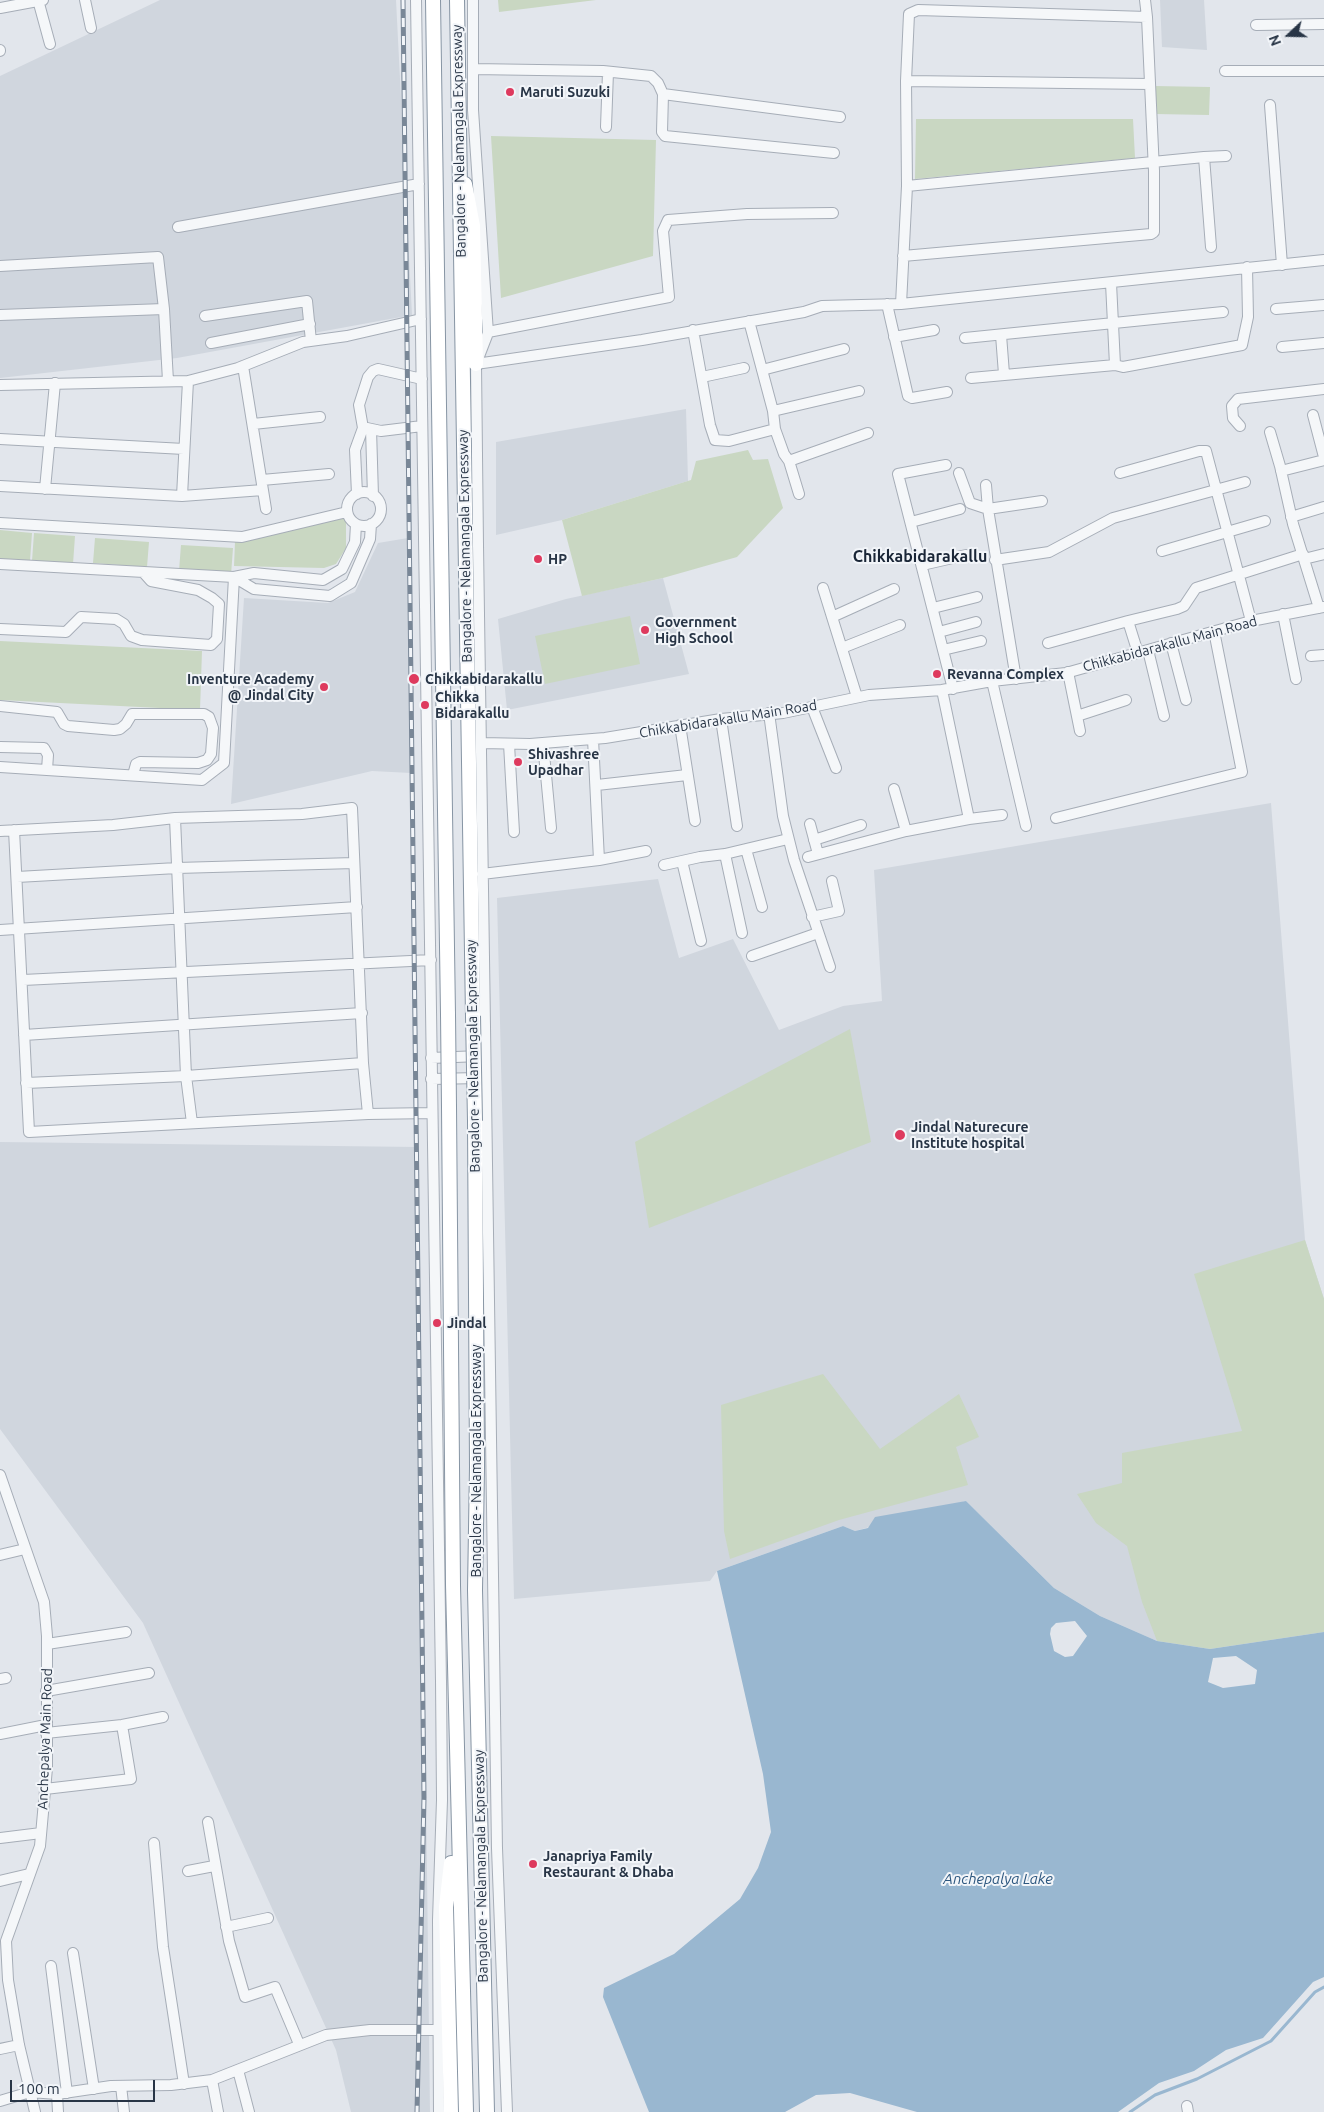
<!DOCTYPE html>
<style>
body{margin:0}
#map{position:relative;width:1324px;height:2112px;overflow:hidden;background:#e2e6ec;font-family:Ubuntu,sans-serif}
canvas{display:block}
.north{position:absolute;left:1264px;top:10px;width:50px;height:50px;-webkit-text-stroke:4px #f2f5f9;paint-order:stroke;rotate:249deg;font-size:14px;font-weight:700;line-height:20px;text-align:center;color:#283546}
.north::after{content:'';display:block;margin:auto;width:18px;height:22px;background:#283546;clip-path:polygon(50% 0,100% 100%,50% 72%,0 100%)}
.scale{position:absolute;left:10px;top:2080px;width:145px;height:22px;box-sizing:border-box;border:2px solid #283546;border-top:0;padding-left:6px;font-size:15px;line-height:18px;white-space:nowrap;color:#283546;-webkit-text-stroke:4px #f2f5f9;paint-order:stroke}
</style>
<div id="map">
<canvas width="1324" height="2112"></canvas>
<div class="north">N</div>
<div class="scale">100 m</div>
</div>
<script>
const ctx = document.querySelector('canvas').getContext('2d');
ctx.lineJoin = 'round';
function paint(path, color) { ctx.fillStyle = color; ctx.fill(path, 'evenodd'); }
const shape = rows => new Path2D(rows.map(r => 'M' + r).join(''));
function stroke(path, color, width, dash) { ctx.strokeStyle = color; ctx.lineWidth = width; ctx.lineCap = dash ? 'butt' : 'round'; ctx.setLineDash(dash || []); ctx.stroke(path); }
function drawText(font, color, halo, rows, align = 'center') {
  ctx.font = font + ' Ubuntu,sans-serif'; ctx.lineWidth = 4; ctx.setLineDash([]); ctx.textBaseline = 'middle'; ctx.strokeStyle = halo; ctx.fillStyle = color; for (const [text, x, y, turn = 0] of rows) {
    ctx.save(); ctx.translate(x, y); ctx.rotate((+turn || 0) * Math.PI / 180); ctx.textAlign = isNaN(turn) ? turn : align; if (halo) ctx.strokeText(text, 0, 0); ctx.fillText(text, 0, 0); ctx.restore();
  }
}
paint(shape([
 [160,0,396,0,412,315,177,358,0,378,0,76],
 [1160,0,1204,0,1207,50,1162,47],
 [686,409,688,481,562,520,496,535,496,442],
 [408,538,411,773,372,771,231,804,244,598,328,603,355,592,378,543],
 [663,578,689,674,507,710,498,619,566,599],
 [1271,803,1305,1240,1324,1299,1324,1632,1157,1641,1100,1616,1054,1588,966,1501,855,1531,843,1526,717,1571,710,1581,514,1599,497,898,658,879,679,958,733,939,779,1030,843,1006,882,1001,874,870],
 [0,1142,418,1147,430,2112,351,2112,336,2050,143,1623,0,1429]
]), '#d0d6de');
paint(shape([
 [498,0,596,0,499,12],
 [1155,86,1210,87,1209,115,1155,114],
 [916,119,1133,119,1135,158,915,179],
 [491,136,656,140,653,256,501,298],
 [748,450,753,460,768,459,783,508,737,557,663,578,582,596,562,520,691,480,696,461],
 [346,515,346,548,336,564,324,568,234,566,235,542,248,541],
 [0,530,32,533,30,561,0,559],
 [34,533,75,536,73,564,32,561],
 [95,538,149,542,147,567,93,563],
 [181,545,233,548,231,575,179,571],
 [630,616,640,664,545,684,535,636],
 [0,641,202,651,200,710,0,700],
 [850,1029,871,1142,649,1228,635,1142],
 [1305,1240,1324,1299,1324,1632,1210,1649,1157,1641,1142,1602,1127,1546,1096,1523,1077,1494,1122,1483,1122,1453,1242,1431,1194,1274],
 [823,1374,880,1449,959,1394,979,1437,956,1447,968,1485,839,1520,730,1559,724,1531,721,1405]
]), '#c9d7c2');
paint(shape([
 [966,1501,1054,1588,1100,1616,1157,1641,1210,1649,1324,1632,1324,1977,1313,1982,1263,2038,1226,2050,1194,2071,1159,2083,1118,2112,917,2112,850,2093,816,2095,785,2112,649,2112,603,1997,604,1988,674,1954,740,1899,758,1868,771,1832,763,1774,717,1571,843,1526,855,1531,868,1528,875,1517],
 [1075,1621,1087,1636,1073,1656,1065,1657,1054,1651,1050,1634,1051,1628,1056,1623],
 [1236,1656,1257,1670,1255,1684,1223,1688,1208,1682,1213,1658]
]), '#99b7d0');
stroke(shape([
 [1130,2112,1155,2095,1197,2079,1271,2041,1315,1992,1324,1987]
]), '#99b7d0', 3);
const minor = shape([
 [38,0,50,44],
 [85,0,91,28],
 [416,0,441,1680,442,1800,438,1920,439,2112],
 [473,0,473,110,488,333,476,364,478,545,497,1848,507,2112],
 [1145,0,1147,17],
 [0,8,43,0],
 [1256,25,1324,24],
 [0,50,0,51],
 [473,69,603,71,651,76,658,83,663,94,662,132,665,136,834,153],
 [1225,71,1324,71],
 [906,81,1150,84],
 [663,94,840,117],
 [1270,105,1282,265],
 [606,127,608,72],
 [1204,157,1226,156],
 [907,186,1204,157,1211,247],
 [178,227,419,184],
 [0,266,158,257,164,309,168,381],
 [1111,283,1115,365],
 [887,304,908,396,912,398,947,392],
 [901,304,907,186,906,81,909,14,918,10,1147,17,1154,171,1154,232,1151,234,903,256],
 [1276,309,1324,305],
 [0,315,164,309],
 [205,316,307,301,311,341],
 [749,321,773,411,775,429,784,454,789,461,868,433],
 [693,330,710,425,715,440,729,441,775,429],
 [488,332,669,297,663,231,668,220,747,214,833,213],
 [1001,335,1004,374],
 [894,337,934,330],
 [965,338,1223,312],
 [211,343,310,324],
 [1282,347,1324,343],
 [476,364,642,340,804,312,822,306,901,304,1324,260],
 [243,366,266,509],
 [762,370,844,349],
 [702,377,744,368],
 [971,378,1115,365,1123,367,1242,345,1248,317,1247,267],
 [0,385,188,381,238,368,303,342,347,336,421,319],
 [773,411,859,391],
 [1313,415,1324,457],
 [253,424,320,417],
 [1240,426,1233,418,1232,406,1238,399,1324,389],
 [367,428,381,431,422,426],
 [371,429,373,496],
 [1270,432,1280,466,1293,524,1319,608],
 [0,439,184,449],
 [789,461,799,494],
 [946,465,898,474,953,689],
 [1281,471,1324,460],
 [959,473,970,503,988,509,1016,679],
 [1120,473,1199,451,1206,451,1251,621],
 [262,480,329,474],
 [986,485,988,509,1042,501],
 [0,486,182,496,263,490],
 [45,489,55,383],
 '347 509a17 17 0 1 1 34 0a17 17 0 1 1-34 0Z',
 [357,494,355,450,363,428,359,405,368,377,373,371,378,369,422,379],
 [182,496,188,381],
 [1291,517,1324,507],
 [911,522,960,509],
 [0,523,242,537,347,512],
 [1162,551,1265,521],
 [1304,559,1324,554],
 [995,560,1049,552,1113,518,1245,482],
 [0,564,234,577,254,573,323,580,342,569,355,542,356,524],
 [922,565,966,555],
 [234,577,254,589,330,596,351,583,370,539,371,524],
 [823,588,857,697],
 [933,608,977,597],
 [1283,614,1296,679],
 [832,617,894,589],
 [1128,621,1177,609,1184,606,1196,588,1303,554],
 [0,629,66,632,81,617,116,619,124,624,131,636,142,640,211,645,217,639,219,604,212,598,198,590,151,581,143,572],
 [939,632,976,622],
 [1048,643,1128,621,1138,653],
 [1171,643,1186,700],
 [842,648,900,625],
 [943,650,981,641],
 [1148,650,1164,716],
 [1311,656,1324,655],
 [1068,672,1080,731],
 [992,681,1026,826],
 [0,706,57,712,64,724,68,726,114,730,120,729,126,724,132,714,204,714,209,717,213,728,211,754,207,760,198,763,140,762,136,764,133,775],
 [812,707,836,768],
 [769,713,783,816,794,860,830,967],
 [1077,716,1126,700],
 [721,719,737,826],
 [680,725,695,821],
 [482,743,530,744,605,738,721,719,783,713,869,695,942,690,992,681,1066,673,1251,621,1324,607],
 [543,743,551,828],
 [509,744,514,832],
 [0,747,44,748,48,755,47,770],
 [0,767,202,780,224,763,234,577],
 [597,785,687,775],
 [894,789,906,831],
 [175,818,186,1076,192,1123],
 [1056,818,1242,772,1214,631],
 [969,819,1002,815],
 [810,824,818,854],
 [14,830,29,1132,368,1114,432,1113],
 [0,831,113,825,175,818,302,814,352,808,363,1063,368,1114],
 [814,840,861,825],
 [746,849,762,907],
 [725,854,742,933],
 [808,857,906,831,969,819,942,690],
 [599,860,646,851],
 [682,861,701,941],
 [664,865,700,857,725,854,788,839],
 [482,874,599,860,593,739],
 [17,877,177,868,354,863],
 [812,917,839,911,832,881],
 [0,930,357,907],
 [752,956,818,933],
 [23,980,431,960],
 [24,1035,362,1013],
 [431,1058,480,1056],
 [431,1079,479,1078],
 [26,1083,186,1076,363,1063],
 [0,1475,44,1602,47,1636,47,1768,40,1846,6,1941,8,1980,19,2045,35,2112],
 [0,1555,25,1549],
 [47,1644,126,1632],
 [0,1679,6,1678],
 [46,1691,149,1673],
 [46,1733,122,1725,163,1717],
 [0,1734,46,1725],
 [45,1789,131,1779,122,1725],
 [208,1822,229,1941,245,1997,275,1987,299,2044],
 [0,1838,41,1833],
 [154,1843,163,1947,184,2084],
 [188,1871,214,1866],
 [0,1881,29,1874],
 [226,1927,268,1918],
 [73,1953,94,2089],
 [51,1966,67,2093],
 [0,2049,19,2045],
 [238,2070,249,2112],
 [212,2080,218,2112],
 [121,2086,124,2112],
 [57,2094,58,2112],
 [0,2101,30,2092,57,2094,111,2086,171,2085,212,2080,326,2035,370,2030,437,2030],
 [1187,2106,1188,2112]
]);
const highway = shape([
 [433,0,448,1014],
 [457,0,473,1016],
 [465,184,473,226,476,364],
 [449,1107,453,1585,466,2112],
 [475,1121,477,1467,475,1590,487,2112],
 [451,1863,446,1907,451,2112]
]);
stroke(minor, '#a6adb7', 12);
stroke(highway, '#8795a4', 16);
stroke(minor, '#f5f7f9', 10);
stroke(highway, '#fff', 14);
const rail = shape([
 [403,0,424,1797,417,2112]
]);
stroke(rail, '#798797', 5);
stroke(rail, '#f2f5f9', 3, [9]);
const highwayBridge = shape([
 [448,1014,449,1107],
 [473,1016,475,1121]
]);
stroke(highwayBridge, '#8795a4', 16, []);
stroke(highwayBridge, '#fff', 14);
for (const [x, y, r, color] of [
 [510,92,5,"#de3a5e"],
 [538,559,5,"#de3a5e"],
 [645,630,5,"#de3a5e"],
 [937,674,5,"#de3a5e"],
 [414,679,6,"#de3a5e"],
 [324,687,5,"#de3a5e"],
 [425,705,5,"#de3a5e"],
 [518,762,5,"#de3a5e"],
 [900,1135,6,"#de3a5e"],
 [437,1323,5,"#de3a5e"],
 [533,1864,5,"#de3a5e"]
]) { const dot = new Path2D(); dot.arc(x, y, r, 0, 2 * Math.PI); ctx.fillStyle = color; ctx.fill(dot); stroke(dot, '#f2f5f9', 2); }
drawText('bold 14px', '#283546', '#f2f5f9', [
 ["Maruti Suzuki",520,92],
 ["HP",548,559],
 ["Government",655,622],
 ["High School",655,638],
 ["Revanna Complex",947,674],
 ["Inventure Academy",314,679,"right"],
 ["@ Jindal City",314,695,"right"],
 ["Chikkabidarakallu",425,679],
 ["Chikka",435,697],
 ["Bidarakallu",435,713],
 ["Shivashree",528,754],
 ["Upadhar",528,770],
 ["Jindal Naturecure",911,1127],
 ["Institute hospital",911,1143],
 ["Jindal",447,1323],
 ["Janapriya Family",543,1856],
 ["Restaurant & Dhaba",543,1872]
], 'left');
drawText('14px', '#283546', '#f2f5f9', [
 ["Bangalore - Nelamangala Expressway",459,141,-91],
 ["Bangalore - Nelamangala Expressway",465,546,-91],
 ["Chikkabidarakallu Main Road",1170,644,-15],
 ["Chikkabidarakallu Main Road",728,719,-9],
 ["Bangalore - Nelamangala Expressway",473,1056,-91],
 ["Bangalore - Nelamangala Expressway",476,1461,-90],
 ["Anchepalya Main Road",45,1739,-88],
 ["Bangalore - Nelamangala Expressway",481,1866,-91]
]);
drawText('italic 15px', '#2d577f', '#f2f5f9', [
 ["Anchepalya Lake",998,1879]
]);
drawText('bold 16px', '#1a2637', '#f2f5f9', [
 ["Chikkabidarakallu",920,557]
]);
</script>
